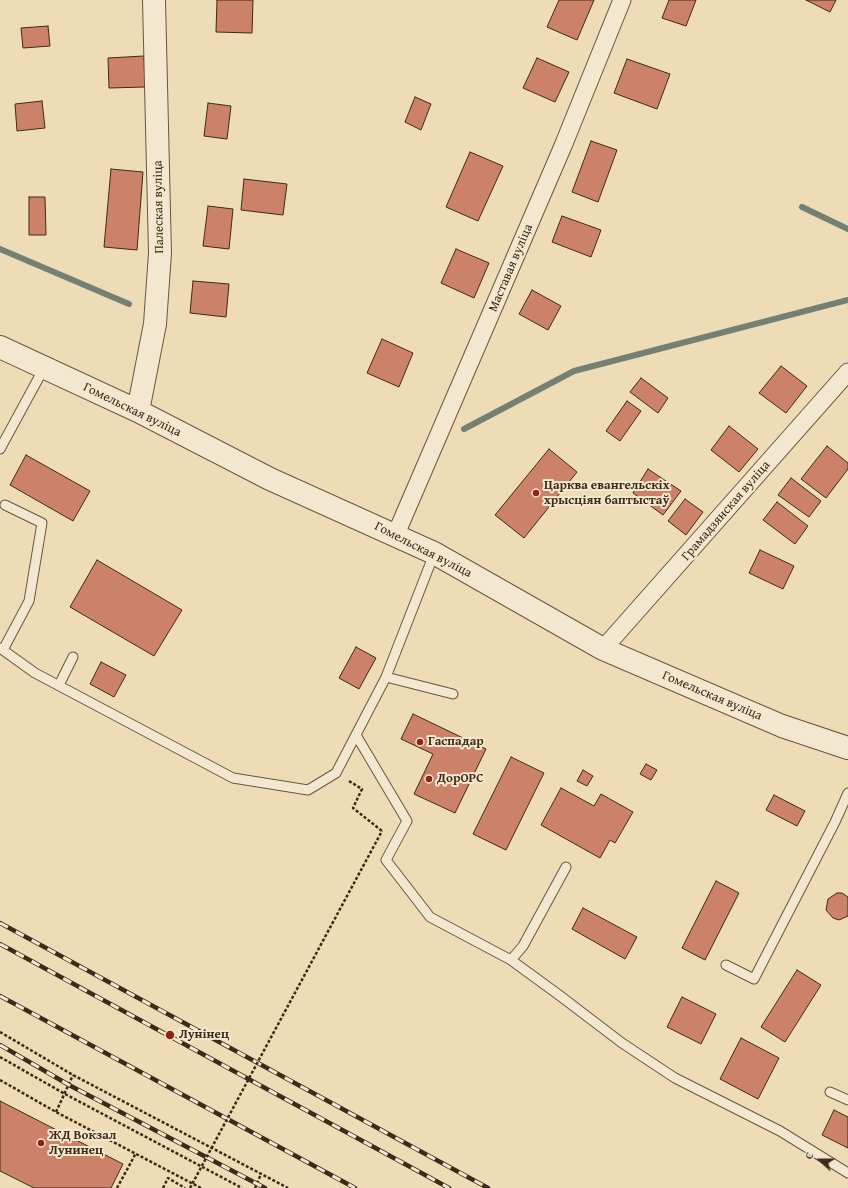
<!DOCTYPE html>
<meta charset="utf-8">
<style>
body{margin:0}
#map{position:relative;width:848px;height:1188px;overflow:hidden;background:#eddcb5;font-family:"Gentium Book Plus",serif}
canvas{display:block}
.north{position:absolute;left:800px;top:1140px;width:40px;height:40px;-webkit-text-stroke:3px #f3e8cf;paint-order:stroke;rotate:291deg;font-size:11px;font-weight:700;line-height:16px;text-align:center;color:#3e2a17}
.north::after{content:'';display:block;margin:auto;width:14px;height:18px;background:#3e2a17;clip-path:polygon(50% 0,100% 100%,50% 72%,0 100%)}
</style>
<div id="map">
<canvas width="848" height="1188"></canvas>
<div class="north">С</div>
</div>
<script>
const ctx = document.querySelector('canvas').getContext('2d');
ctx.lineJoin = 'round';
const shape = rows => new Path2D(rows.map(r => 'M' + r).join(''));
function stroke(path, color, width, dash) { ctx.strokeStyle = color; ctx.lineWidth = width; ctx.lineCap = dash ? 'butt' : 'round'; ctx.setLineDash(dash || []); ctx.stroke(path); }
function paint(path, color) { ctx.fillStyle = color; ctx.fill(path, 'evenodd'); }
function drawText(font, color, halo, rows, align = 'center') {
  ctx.font = font + ' "Gentium Book Plus",serif'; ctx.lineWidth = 4; ctx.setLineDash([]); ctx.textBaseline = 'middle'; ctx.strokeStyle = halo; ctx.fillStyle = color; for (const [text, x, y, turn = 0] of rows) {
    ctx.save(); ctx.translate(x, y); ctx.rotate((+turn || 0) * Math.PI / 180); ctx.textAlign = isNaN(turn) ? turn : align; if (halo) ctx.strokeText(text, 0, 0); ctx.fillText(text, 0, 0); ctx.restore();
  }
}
stroke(shape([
 [802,207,848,229],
 [0,249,129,304],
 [464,429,574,371,848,300]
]), '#758075', 6);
const building = shape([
 [217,0,253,0,252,33,216,32,217,0],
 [559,0,594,0,577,40,547,27,559,0],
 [669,0,696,0,686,26,662,18,669,0],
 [806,0,836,0,830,12,806,0],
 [48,26,50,46,23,48,21,28,48,26],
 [144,56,145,87,109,88,108,58,144,56],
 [537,58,569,72,555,102,523,88,537,58],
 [627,59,670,74,657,109,614,93,627,59],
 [415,97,431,104,421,130,405,122,415,97],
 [42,101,45,128,17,131,15,104,42,101],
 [208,103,231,106,227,139,204,136,208,103],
 [591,141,617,150,598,202,572,192,591,141],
 [470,152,503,166,478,221,446,207,470,152],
 [111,169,143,172,137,250,104,247,111,169],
 [244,179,287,184,283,215,241,210,244,179],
 [29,197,45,197,46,235,29,235,29,197],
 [208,206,233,209,229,249,203,246,208,206],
 [562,216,601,230,591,257,552,242,562,216],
 [456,249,489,263,474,298,441,283,456,249],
 [193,281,229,284,226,317,190,313,193,281],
 [532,290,561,306,548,330,519,314,532,290],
 [382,339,413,353,399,387,367,373,382,339],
 [781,366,807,386,786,413,759,393,781,366],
 [641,378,668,398,658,413,630,392,641,378],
 [627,401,641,411,620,441,606,431,627,401],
 [729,426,758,449,739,472,711,450,729,426],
 [827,446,848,463,848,469,826,498,801,479,827,446],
 [549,449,577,472,524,538,495,515,549,449],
 [26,455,90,491,73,521,10,485,26,455],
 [648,469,681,491,663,515,633,493,648,469],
 [791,478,821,501,809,517,778,495,791,478],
 [685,499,703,512,686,535,668,521,685,499],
 [777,502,808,526,795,544,763,520,777,502],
 [760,550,794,566,783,589,749,573,760,550],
 [97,560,182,610,154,656,70,607,97,560],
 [356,647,376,658,359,689,339,678,356,647],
 [101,662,126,675,114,697,90,684,101,662],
 [413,714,486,749,455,813,414,794,433,754,401,739,413,714],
 [511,757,544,773,506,850,473,834,511,757],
 [646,764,657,770,651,780,640,774,646,764],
 [583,770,593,776,587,786,577,781,583,770],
 [561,788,594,806,601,794,633,812,615,843,610,840,600,858,541,825,561,788],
 [774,795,805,811,797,826,766,810,774,795],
 [716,881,739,893,705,960,682,948,716,881],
 [837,893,842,893,848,897,848,916,839,920,833,918,826,910,828,899,837,893],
 [583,908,637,937,625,959,572,929,583,908],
 [797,970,821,985,785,1042,761,1027,797,970],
 [682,997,716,1014,701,1044,667,1027,682,997],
 [741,1038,779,1058,758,1099,720,1079,741,1038],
 [0,1101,123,1164,111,1188,34,1188,0,1171,0,1101],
 [834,1110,848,1117,848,1148,822,1135,834,1110]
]);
paint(building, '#cb8269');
stroke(building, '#3e2a17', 1);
const service = shape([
 [0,449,44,368],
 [0,648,35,673,233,778,308,790,336,773,386,677,434,554],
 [3,650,29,601,42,523,5,505],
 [386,677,453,694],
 [59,685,73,657],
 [356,735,407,821,386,860,430,917,511,960,523,946,566,867],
 [511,960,559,995,622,1043,675,1078,780,1131,848,1173],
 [726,965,754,979,835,822,848,793],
 [830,1092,848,1100]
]);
const minor = shape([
 [396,534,563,146,622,0],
 [603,649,848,372]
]);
const tertiary = shape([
 [0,347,138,411,270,479,434,553,603,649,782,726,848,748],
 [138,411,155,324,160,253,154,0]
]);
stroke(service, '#6a563e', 11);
stroke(minor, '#6a563e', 19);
stroke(tertiary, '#6a563e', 24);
stroke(shape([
 [349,781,362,789,353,808,382,831],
 [0,1032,73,1075,288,1188],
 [0,1057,65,1094,242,1188],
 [0,1080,56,1112,201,1188],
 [56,1112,73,1075],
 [117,1188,136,1153],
 [163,1188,168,1178,185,1188],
 [255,1188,261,1174]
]), '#3e2a17', 2.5, [3, 2]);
stroke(service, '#f3e8cf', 9);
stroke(minor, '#f3e8cf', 17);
stroke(tertiary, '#f3e8cf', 22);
const rail = shape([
 [0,923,488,1188],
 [0,944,449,1188],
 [0,996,355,1188],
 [0,1045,69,1085,265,1188]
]);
stroke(rail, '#3e2a17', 4.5);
stroke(rail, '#f3e8cf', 3, [9]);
stroke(shape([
 [190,1188,382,831]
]), '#3e2a17', 2.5, [3, 2]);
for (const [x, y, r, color] of [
 [536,493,4,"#8f2418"],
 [420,742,4,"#8f2418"],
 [429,779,4,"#8f2418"],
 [170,1035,5,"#8f2418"],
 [41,1143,4,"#8f2418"]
]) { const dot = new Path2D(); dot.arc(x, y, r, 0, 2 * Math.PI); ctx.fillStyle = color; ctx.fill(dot); stroke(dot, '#f3e8cf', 1.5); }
drawText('13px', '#3e2a17', '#f3e8cf', [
 ["Палеская вуліца",159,207,-91],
 ["Маставая вуліца",511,268,-67],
 ["Гомельская вуліца",132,410,26],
 ["Грамадзянская вуліца",726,511,-49],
 ["Гомельская вуліца",423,550,27],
 ["Гомельская вуліца",712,696,23]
]);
drawText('bold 13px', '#3e2a17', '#f3e8cf', [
 ["Царква евангельскіх",544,486],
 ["хрысціян баптыстаў",544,501],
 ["Гаспадар",428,742],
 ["ДорОРС",437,779],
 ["Лунінец",179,1035],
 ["ЖД Вокзал",49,1136],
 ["Лунинец",49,1151]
], 'left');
</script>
